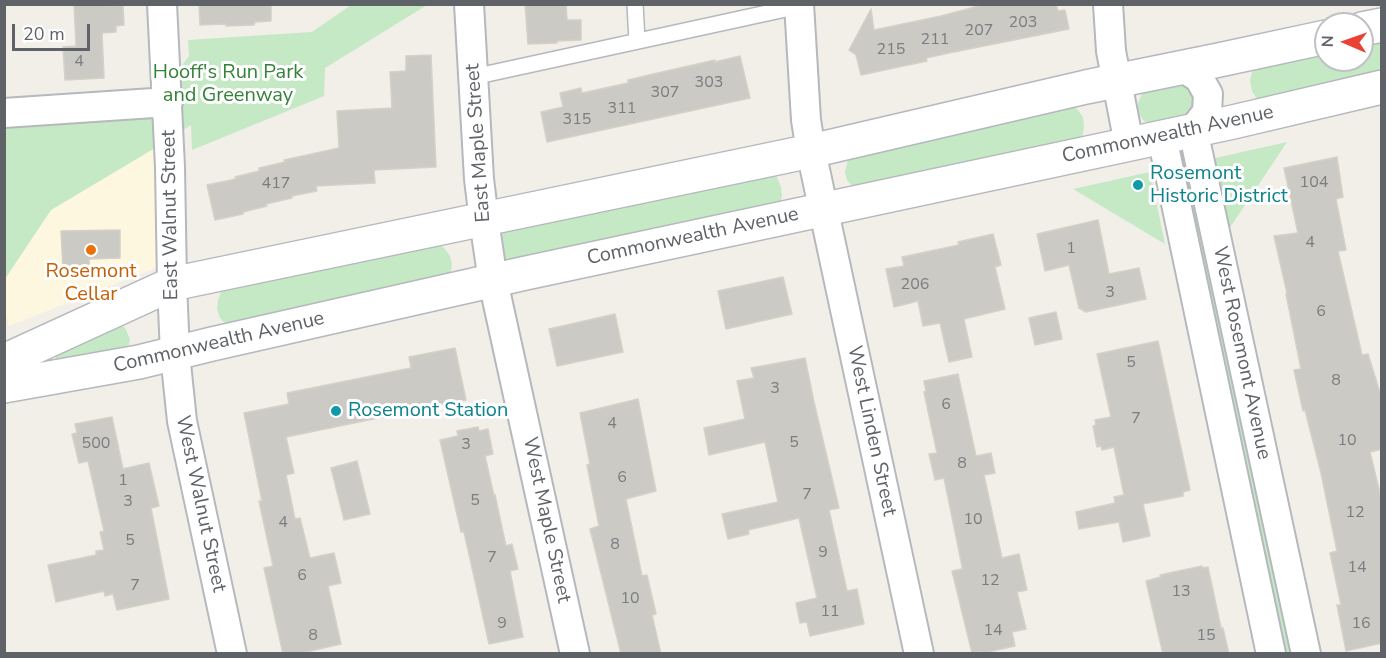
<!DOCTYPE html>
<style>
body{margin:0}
#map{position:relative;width:1386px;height:658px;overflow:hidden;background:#f1efe8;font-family:"Nunito Sans",sans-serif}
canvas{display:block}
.frame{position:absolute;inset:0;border:6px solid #5f6368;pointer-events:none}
.north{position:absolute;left:1314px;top:12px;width:60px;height:60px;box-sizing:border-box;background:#fff;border:2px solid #bfc1c3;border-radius:50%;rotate:272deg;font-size:16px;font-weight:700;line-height:24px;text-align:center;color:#5f6368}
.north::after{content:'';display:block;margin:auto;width:21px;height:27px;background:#ea4335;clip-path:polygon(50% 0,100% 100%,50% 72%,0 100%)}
.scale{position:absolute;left:12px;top:24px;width:78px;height:27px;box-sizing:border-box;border:3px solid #5f6368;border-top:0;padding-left:8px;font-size:18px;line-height:21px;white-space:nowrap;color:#5f6368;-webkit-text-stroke:4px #fff;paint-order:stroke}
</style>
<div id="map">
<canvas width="1386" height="658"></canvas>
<div class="frame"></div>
<div class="north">N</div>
<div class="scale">20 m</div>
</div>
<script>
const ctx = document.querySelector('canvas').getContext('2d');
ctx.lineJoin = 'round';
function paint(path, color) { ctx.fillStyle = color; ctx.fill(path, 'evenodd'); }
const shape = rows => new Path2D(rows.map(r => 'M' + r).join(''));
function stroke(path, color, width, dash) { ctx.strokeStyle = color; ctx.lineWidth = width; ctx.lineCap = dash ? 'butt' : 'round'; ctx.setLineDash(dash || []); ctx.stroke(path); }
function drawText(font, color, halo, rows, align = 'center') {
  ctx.font = font + ' "Nunito Sans",sans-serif'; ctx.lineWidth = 6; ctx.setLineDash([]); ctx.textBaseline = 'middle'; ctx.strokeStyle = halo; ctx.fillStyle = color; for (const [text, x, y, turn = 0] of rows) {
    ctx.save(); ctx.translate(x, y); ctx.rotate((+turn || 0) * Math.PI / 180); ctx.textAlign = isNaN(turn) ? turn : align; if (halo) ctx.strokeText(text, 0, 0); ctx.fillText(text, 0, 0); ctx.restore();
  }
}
paint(shape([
 [155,148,160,266,9,326,5,309,4,279,51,210]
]), '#fef7e0');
paint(shape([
 [351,5,427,5,325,68,324,96,192,150,191,125,155,148,51,210,5,279,5,127,142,119,189,56,188,40,312,32],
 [1381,36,1381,81,1265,104,1257,99,1252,91,1250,81,1252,72,1258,64,1326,48,1326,60,1362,60,1362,40],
 [1175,81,1193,87,1197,113,1152,126,1143,120,1138,112,1138,103,1143,91],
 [1068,105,1077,109,1083,117,1084,126,1083,134,1077,142,853,187,847,180,845,172,849,156],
 [1287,142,1227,232,1211,159],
 [1184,161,1185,161,1294,653,1282,653,1177,162],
 [1150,172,1165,244,1073,189],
 [776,175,781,187,782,196,780,205,506,266,502,229],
 [437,243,444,248,450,256,452,264,451,272,443,280,234,327,226,324,220,318,217,309,218,300,221,292,228,286],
 [121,324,125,328,130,339,129,345,125,351,59,363,56,358,55,350]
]), '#c5e8c5');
const building = shape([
 [74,4,123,6,124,25,116,26,116,32,102,33,104,78,65,80,63,47,76,46,74,4],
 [199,4,271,4,271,21,255,22,254,25,226,26,226,24,200,25,199,4],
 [525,4,566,4,567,20,581,20,581,40,557,41,557,43,528,44,525,4],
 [986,4,1056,4,1058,11,1065,10,1069,29,949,53,926,58,927,61,861,75,856,55,849,50,871,9,874,30,941,16,986,4],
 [431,55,436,167,374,170,375,183,316,186,317,191,292,196,292,198,266,204,267,206,243,212,243,214,215,220,207,185,236,179,235,177,259,171,259,168,285,162,284,160,339,148,337,111,392,108,390,72,406,71,406,56,431,55],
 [740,56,750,98,547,142,541,112,563,107,560,93,581,88,582,93,628,83,628,80,649,75,715,60,715,62,740,56],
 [1337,157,1343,197,1336,199,1346,250,1338,251,1362,355,1368,354,1382,399,1382,449,1370,452,1382,502,1382,643,1346,651,1337,605,1341,605,1330,553,1337,551,1321,473,1305,410,1303,411,1294,370,1301,369,1286,294,1287,293,1274,236,1298,233,1284,168,1337,157],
 [1098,220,1109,274,1139,268,1146,299,1086,312,1079,308,1069,265,1045,271,1037,234,1098,220],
 [120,230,120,258,89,259,90,270,63,271,61,231,120,230],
 [993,234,1001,265,995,267,1005,309,964,319,972,357,949,362,940,323,923,326,918,301,894,307,886,269,904,266,902,257,959,245,958,242,993,234],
 [783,277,792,314,726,329,718,291,783,277],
 [1056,312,1062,339,1035,345,1029,318,1056,312],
 [615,314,623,352,557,366,549,329,615,314],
 [1158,341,1190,490,1183,492,1183,496,1143,504,1150,536,1123,542,1119,522,1079,529,1076,512,1115,503,1114,497,1124,495,1114,447,1102,450,1101,446,1097,447,1093,426,1096,425,1095,420,1111,417,1097,354,1158,341],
 [455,348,466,400,286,437,294,473,286,475,295,519,300,518,310,558,334,553,341,583,328,586,341,644,297,654,283,654,264,568,273,566,259,501,262,501,244,413,289,404,287,393,411,368,409,357,455,348],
 [805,358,814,402,839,508,829,510,847,591,857,589,864,624,810,636,807,622,800,623,796,603,817,598,799,518,748,530,749,534,728,539,722,514,778,502,765,442,709,455,704,428,745,419,737,381,754,378,751,368,805,358],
 [958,374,976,456,991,453,995,473,984,475,1002,558,1019,554,1027,590,1017,592,1026,629,1012,632,1015,646,983,653,982,651,972,653,952,571,962,569,962,566,944,478,935,480,929,454,937,453,924,392,926,391,924,381,958,374],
 [638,399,656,491,626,499,642,576,647,575,656,614,652,615,661,654,621,654,590,529,599,526,587,465,590,464,580,413,638,399],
 [112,417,123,469,149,463,159,506,151,508,169,599,117,610,113,594,105,596,104,591,56,602,48,565,96,555,96,551,104,550,100,532,104,531,88,461,79,463,72,434,77,433,75,424,112,417],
 [478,427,479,431,488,429,493,454,485,456,494,496,495,495,506,546,512,544,518,569,510,571,523,637,489,644,464,532,461,532,440,440,458,436,457,431,478,427],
 [357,461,370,514,344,520,331,468,357,461],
 [1202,566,1202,568,1208,567,1221,628,1223,628,1229,654,1163,654,1146,581,1161,577,1160,575,1202,566]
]);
paint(building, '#cccac5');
stroke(building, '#d6d1c6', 1.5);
const service = shape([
 [635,4,637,41],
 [473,77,804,5]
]);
const minor = shape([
 [162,4,170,167,172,284,175,354,180,402,182,421,232,654],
 [469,4,479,179,484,220,493,281,575,654],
 [799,4,806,120,811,151,919,654],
 [1108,4,1111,51,1129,144],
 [1182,67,1199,78,1208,94,1207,112,1193,130,1306,654],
 [4,113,168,102],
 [1162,137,1271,654]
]);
const tertiary = shape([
 [1362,29,1382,25],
 [4,361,172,284,811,151,1086,87,1219,60,1326,37],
 [4,386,139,362,212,344,526,273,1233,122,1382,87]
]);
stroke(service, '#b5b8bc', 18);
stroke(minor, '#b5b8bc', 32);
stroke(tertiary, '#b5b8bc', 36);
stroke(service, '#fff', 15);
stroke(minor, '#fff', 28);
stroke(tertiary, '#fff', 33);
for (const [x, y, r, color] of [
 [1138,185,6,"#0f9aa8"],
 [91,250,6,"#e8710a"],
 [336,411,6,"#0f9aa8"]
]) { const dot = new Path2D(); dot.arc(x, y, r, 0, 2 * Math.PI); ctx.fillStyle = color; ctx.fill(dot); stroke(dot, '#fff', 2); }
drawText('16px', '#7a7d7f', null, [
 ["203",1023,23],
 ["207",979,31],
 ["211",935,40],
 ["215",891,50],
 ["4",79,62],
 ["303",709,83],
 ["307",665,93],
 ["311",622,109],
 ["315",577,120],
 ["104",1314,183],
 ["417",276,184],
 ["4",1310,243],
 ["1",1071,249],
 ["206",915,285],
 ["3",1110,293],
 ["6",1321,312],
 ["5",1131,363],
 ["8",1336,381],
 ["3",775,389],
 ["6",946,405],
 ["7",1136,419],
 ["4",612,424],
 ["10",1347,441],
 ["5",794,443],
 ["500",96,444],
 ["3",466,445],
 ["8",962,464],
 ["6",622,478],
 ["1",123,481],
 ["7",807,495],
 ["5",475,501],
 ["3",128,502],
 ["12",1355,513],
 ["10",973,520],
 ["4",283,523],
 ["5",130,541],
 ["8",615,545],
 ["9",823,553],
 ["7",492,558],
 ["14",1357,568],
 ["6",302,576],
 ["12",990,581],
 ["7",135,586],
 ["13",1181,592],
 ["10",630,599],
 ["11",830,612],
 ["9",502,624],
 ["16",1361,624],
 ["14",993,631],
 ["8",313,636],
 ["15",1206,636]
]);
drawText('20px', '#348238', '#fff', [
 ["Hooff's Run Park",228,73],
 ["and Greenway",228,96]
]);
drawText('20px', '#5f6368', '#fff', [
 ["Commonwealth Avenue",1168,135,-12],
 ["East Maple Street",479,143,-94],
 ["East Walnut Street",171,215,-91],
 ["Commonwealth Avenue",693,237,-12],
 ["Commonwealth Avenue",219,343,-13],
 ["West Rosemont Avenue",1241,353,78],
 ["West Linden Street",871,431,78],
 ["West Walnut Street",200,504,78],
 ["West Maple Street",546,520,78]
]);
drawText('20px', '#0d838f', '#fff', [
 ["Rosemont",1150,174],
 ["Historic District",1150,197],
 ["Rosemont Station",348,411]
], 'left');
drawText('20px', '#c56008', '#fff', [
 ["Rosemont",91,272],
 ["Cellar",91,295]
]);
</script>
